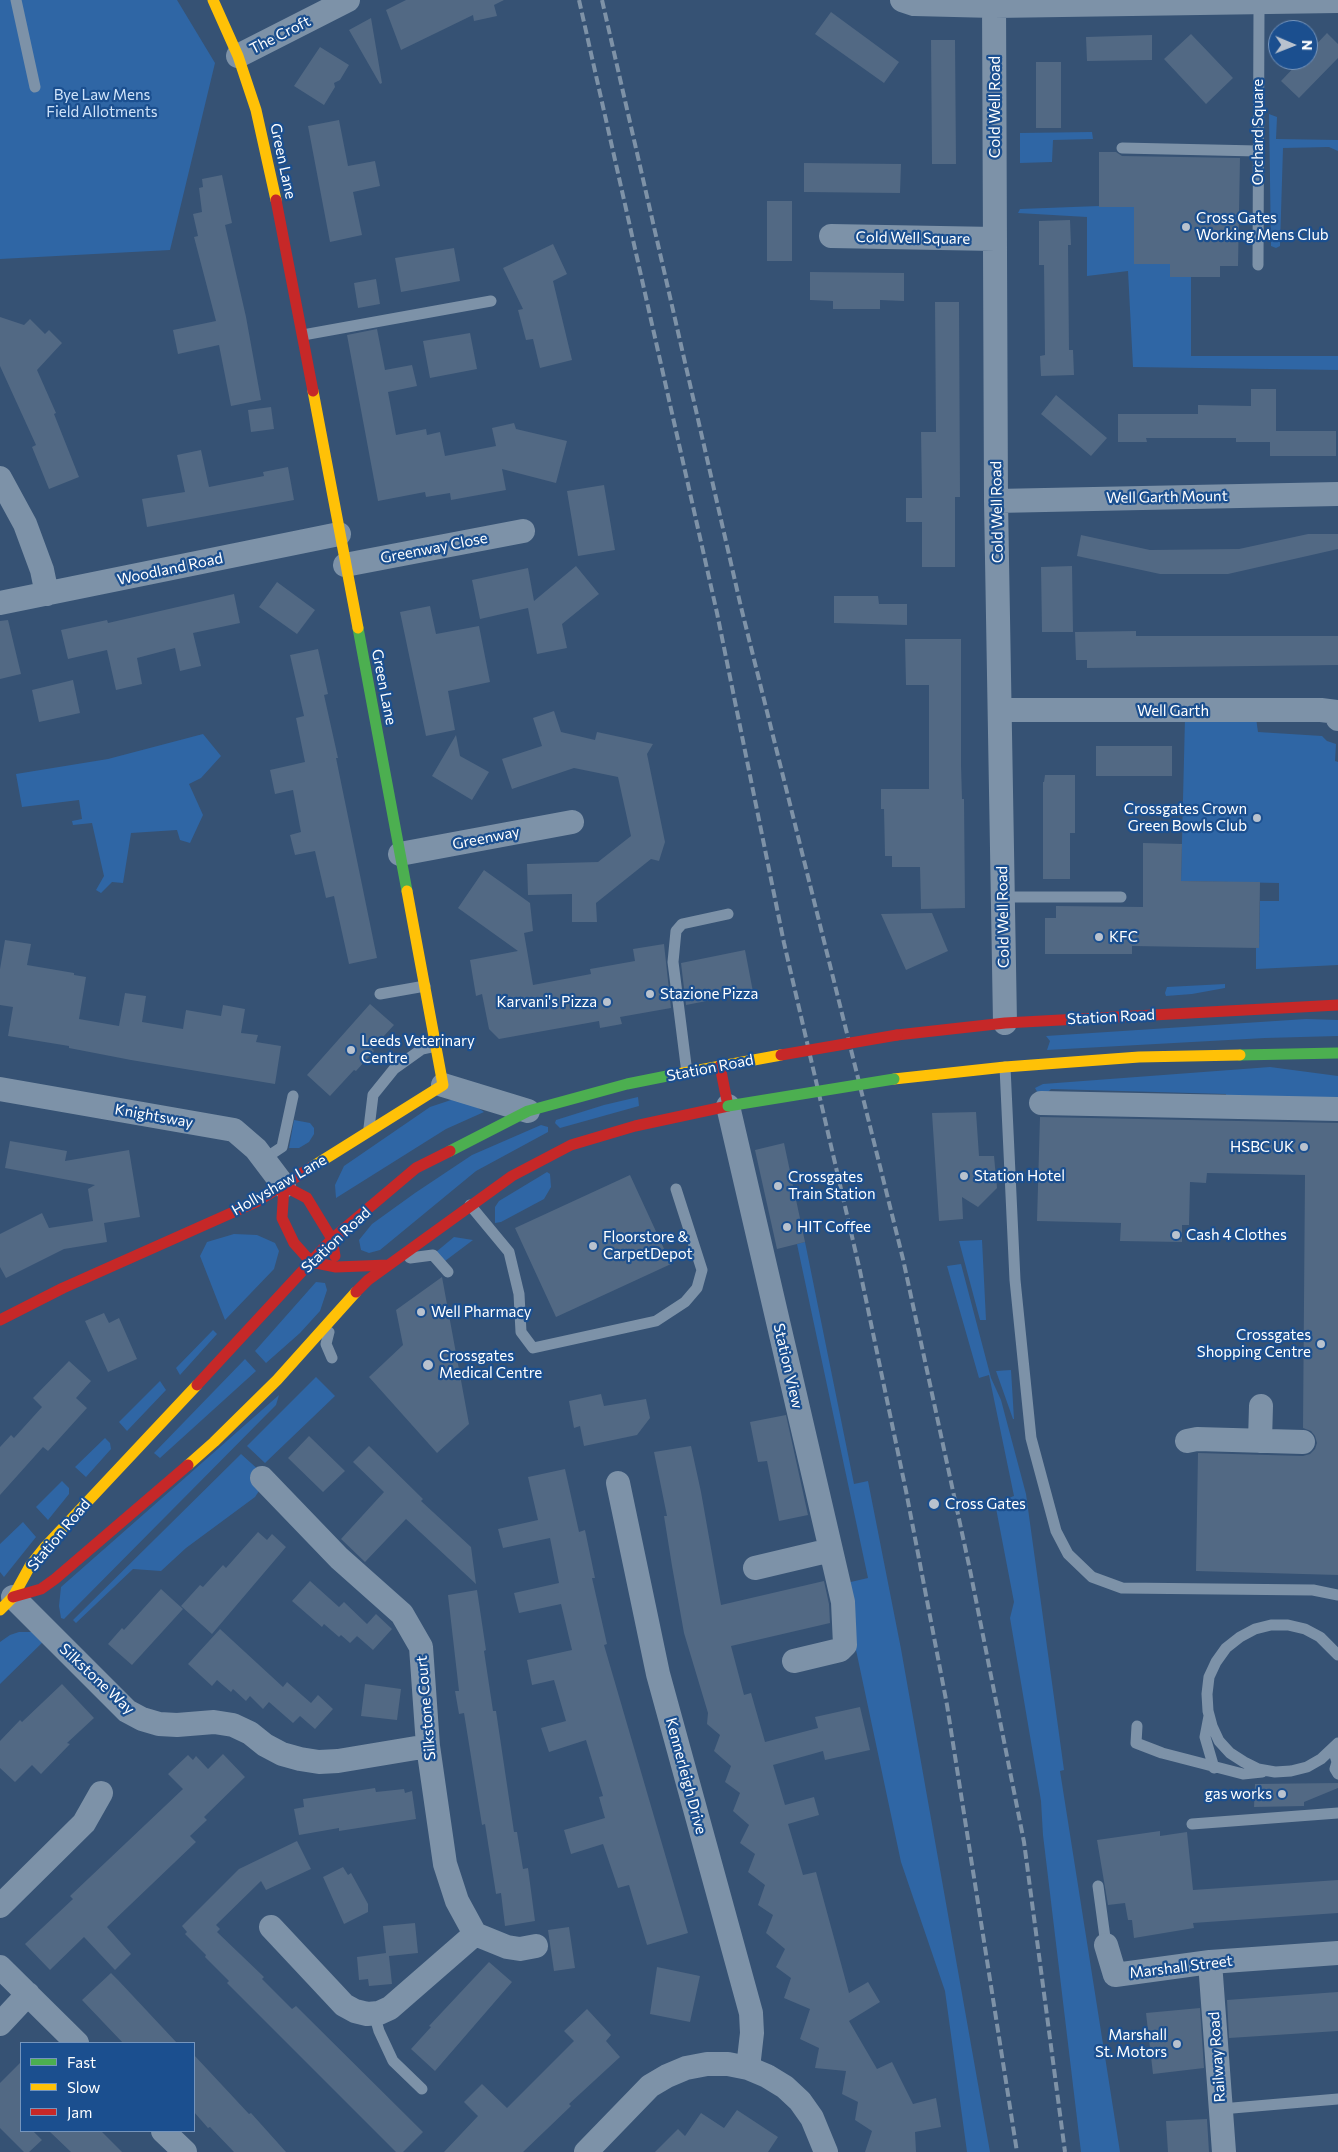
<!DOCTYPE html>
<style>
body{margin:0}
#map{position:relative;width:1338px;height:2152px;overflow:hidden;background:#365274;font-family:Commissioner,sans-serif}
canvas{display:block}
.legend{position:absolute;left:20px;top:2042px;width:175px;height:90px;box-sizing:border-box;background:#1b4f8f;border:1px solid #7695bc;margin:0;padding:6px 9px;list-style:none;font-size:15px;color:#fff}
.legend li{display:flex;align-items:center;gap:10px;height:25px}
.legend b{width:25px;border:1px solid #7695bc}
.north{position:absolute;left:1268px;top:20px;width:50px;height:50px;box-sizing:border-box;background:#1b4f8f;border:1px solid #7695bc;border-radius:50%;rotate:91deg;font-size:14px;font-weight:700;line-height:20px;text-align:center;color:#fff}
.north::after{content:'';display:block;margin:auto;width:18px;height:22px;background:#b9c2ce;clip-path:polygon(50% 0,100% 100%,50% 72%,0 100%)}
</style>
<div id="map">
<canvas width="1338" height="2152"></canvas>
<ul class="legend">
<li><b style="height:6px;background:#4caf50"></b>Fast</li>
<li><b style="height:6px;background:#ffc107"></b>Slow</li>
<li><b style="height:6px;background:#c62828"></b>Jam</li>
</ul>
<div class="north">N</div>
</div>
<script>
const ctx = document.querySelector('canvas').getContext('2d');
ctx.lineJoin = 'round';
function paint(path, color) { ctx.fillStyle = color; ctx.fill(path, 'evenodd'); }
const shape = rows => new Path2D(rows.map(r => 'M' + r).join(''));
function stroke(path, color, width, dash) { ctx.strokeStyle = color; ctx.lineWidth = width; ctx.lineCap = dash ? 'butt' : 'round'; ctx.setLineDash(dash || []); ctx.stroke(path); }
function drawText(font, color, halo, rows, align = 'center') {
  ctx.font = font + ' Commissioner,sans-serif'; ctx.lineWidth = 4.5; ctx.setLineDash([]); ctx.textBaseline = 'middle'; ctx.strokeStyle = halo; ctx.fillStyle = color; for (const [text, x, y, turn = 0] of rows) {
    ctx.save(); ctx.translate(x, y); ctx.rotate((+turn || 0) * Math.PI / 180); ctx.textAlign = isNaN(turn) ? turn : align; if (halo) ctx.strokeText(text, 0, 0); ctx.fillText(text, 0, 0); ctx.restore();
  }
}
paint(shape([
 [0,0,177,0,215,63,170,250,0,259],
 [1269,114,1277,117,1276,139,1338,140,1338,151,1329,147,1283,148,1280,246,1276,248,1271,246],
 [1092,132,1093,139,1053,140,1052,162,1020,163,1020,133],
 [1099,206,1134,207,1134,264,1170,264,1170,277,1191,277,1191,356,1338,356,1338,370,1133,367,1128,271,1087,276,1087,217,1018,213,1020,209],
 [1185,718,1256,718,1258,732,1322,736,1327,741,1336,744,1335,761,1338,762,1338,965,1256,969,1256,948,1259,947,1260,901,1279,901,1279,883,1181,881],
 [203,734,221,756,201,778,189,784,203,815,190,843,180,840,177,830,131,833,123,883,112,882,101,893,96,890,104,876,92,823,73,825,72,821,82,819,79,800,22,807,16,774,108,759],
 [1225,984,1225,988,1192,994,1166,996,1165,993,1167,987],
 [1306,1019,1338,1020,1338,1036,1265,1038,1047,1050,1050,1041,1046,1036],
 [1270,1067,1338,1076,1338,1101,1226,1096,1226,1094,1051,1089,1041,1099,1035,1088,1043,1084],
 [638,1097,639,1106,560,1128,555,1123,556,1120,604,1105],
 [451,1100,468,1101,484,1112,446,1129,336,1198,335,1185,344,1166,430,1107],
 [294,1120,310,1123,314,1128,314,1134,309,1142,299,1148,289,1148],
 [541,1125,548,1127,548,1132,476,1171,380,1250,369,1253,361,1250,359,1240,372,1224,415,1193,472,1155],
 [547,1172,550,1174,551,1187,544,1199,501,1222,495,1223,495,1207,499,1201],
 [234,1234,257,1235,275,1243,279,1251,274,1269,225,1320,200,1256,207,1242],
 [454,1237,473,1240,445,1261,436,1252],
 [982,1240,986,1320,980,1320,959,1241],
 [805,1242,854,1484,868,1481,901,1649,990,2152,967,2152,945,1991,901,1862,842,1584,868,1578,797,1244],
 [961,1264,991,1378,1001,1400,1026,1494,1064,1770,1060,1771,1120,2152,1081,2152,1043,1835,1041,1801,1010,1618,1014,1602,995,1503,1014,1496,989,1375,979,1378,947,1266],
 [316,1282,325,1283,327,1290,320,1311,300,1333,266,1363,255,1351],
 [213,1330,217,1334,180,1375,176,1368],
 [245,1359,256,1371,160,1458,154,1453],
 [1011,1370,1014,1419,1013,1419,996,1371],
 [316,1377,335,1396,265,1463,247,1446],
 [160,1381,166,1390,127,1431,119,1422],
 [279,1395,276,1405,64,1619,61,1618,59,1606,61,1587],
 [105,1438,110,1443,111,1449,86,1477,75,1467],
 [241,1454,261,1472,261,1488,255,1497,186,1548,161,1571,133,1569,76,1623,73,1620],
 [62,1481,69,1488,69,1494,48,1520,36,1507],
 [23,1522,36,1537,4,1577,0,1572,0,1544],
 [19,1632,41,1632,48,1637,0,1684,0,1642,10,1635]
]), '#2f66a5');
paint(shape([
 [406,0,504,0,494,5,497,16,474,21,473,15,401,50,386,10],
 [831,12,899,62,884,83,815,34],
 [371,18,382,83,380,84,349,30],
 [1327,33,1338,44,1338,58,1299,98,1281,81,1301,60,1308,60,1308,53],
 [1191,34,1233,78,1206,104,1164,59],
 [1152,35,1152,60,1087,61,1086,37],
 [931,40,955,40,956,164,932,164],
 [320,47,349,65,340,80,334,83,335,87,324,105,294,86],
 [1036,62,1061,62,1061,128,1036,128],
 [339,120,348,166,375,161,380,186,353,192,362,235,330,242,308,126],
 [1099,152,1116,152,1122,156,1240,158,1238,266,1220,266,1220,277,1170,277,1170,264,1134,264,1134,207,1099,207],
 [804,163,901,164,900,193,804,192],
 [222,175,232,223,225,225,246,317,261,400,231,406,219,345,178,354,173,330,216,321,194,237,198,236,193,214,202,212,199,188,203,187,202,179],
 [767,201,792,201,792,261,767,261],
 [1070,220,1071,245,1068,245,1069,350,1073,350,1074,375,1041,376,1040,356,1045,355,1044,265,1039,265,1039,221],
 [553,244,567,274,553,281,572,360,540,368,533,339,526,340,518,310,523,309,503,268],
 [454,248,460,281,401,292,395,258],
 [810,272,904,273,904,301,880,300,880,309,833,309,833,301,810,300],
 [376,279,380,304,358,308,354,283],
 [935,302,959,302,960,497,955,497,955,567,922,567,922,522,906,522,906,498,922,498,921,432,936,432],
 [0,317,24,325,30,319,45,334,49,330,62,343,37,370,56,413,54,414,79,477,49,489,32,447,36,445,0,366],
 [377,329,385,370,412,365,417,386,388,392,396,435,426,429,427,435,440,432,445,456,496,446,492,428,514,423,516,429,567,441,556,483,502,469,506,490,451,500,450,493,426,497,425,492,378,501,347,335],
 [470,333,477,369,430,378,423,341],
 [1251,389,1276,389,1276,431,1336,431,1336,456,1270,456,1270,442,1236,442,1236,438,1146,438,1147,442,1118,442,1118,414,1198,414,1198,405,1251,406],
 [1056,395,1107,438,1091,456,1041,414],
 [271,407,274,429,251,432,248,410],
 [201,450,209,487,264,476,263,472,288,467,294,500,147,527,142,499,185,492,177,455],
 [604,485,615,550,578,556,567,491],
 [1308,534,1338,534,1338,549,1228,574,1160,574,1077,556,1081,535,1150,550,1239,549],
 [576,566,599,594,562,624,567,648,537,654,528,608,480,619,472,580,528,568,534,601],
 [1072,566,1073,632,1042,632,1041,567],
 [277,582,315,610,297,634,259,607],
 [234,594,240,623,193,633,201,666,180,671,175,648,137,658,142,684,116,690,107,650,68,659,61,630,107,620,108,623],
 [834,596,878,596,879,604,907,604,907,625,834,623],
 [430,606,436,634,479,626,490,682,448,691,455,730,426,736,400,612],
 [8,620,21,674,0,679,0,621],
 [1136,631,1136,636,1338,636,1338,665,1087,668,1087,660,1076,660,1075,632],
 [905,639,961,639,961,765,962,799,964,799,965,908,921,909,920,867,892,867,892,856,885,856,884,809,881,809,881,789,929,789,929,685,906,685],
 [318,649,328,694,324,695,338,758,336,758,377,958,349,964,334,896,326,898,315,851,295,855,290,835,301,832,293,790,275,794,270,770,305,762,296,718,304,716,290,655],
 [73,680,80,713,39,722,32,690],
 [554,711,561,732,595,740,597,732,653,744,647,754,665,842,659,861,651,859,596,903,597,922,572,922,572,894,528,895,527,864,598,862,631,836,618,777,574,768,512,789,502,759,542,746,533,718],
 [456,735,460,756,489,772,472,800,432,776],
 [1096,746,1172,746,1172,776,1096,776],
 [1045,775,1075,775,1075,833,1070,833,1070,879,1043,879,1043,782,1044,782],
 [1143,843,1182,844,1181,881,1260,882,1259,948,1132,946,1132,954,1045,954,1045,918,1056,918,1056,906,1143,907],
 [484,870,530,903,533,931,524,933,533,985,591,974,590,969,635,961,633,949,664,944,671,1008,620,1017,622,1024,600,1028,599,1021,499,1039,489,1029,482,994,476,996,470,960,518,951,458,908],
 [932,913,948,951,906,970,881,914],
 [5,940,31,944,27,965,74,973,74,975,86,977,79,1019,119,1026,125,993,146,996,142,1022,183,1029,186,1010,221,1016,223,1005,245,1009,241,1033,258,1035,256,1042,281,1046,275,1084,131,1060,69,1048,69,1046,8,1036,13,1007,0,1005,0,969],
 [745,950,753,992,686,1005,681,963],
 [370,1004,394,1025,372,1049,374,1051,356,1071,354,1070,330,1096,307,1075],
 [976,1112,979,1156,994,1156,997,1188,978,1207,962,1197,963,1219,939,1221,932,1113],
 [1040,1117,1338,1123,1338,1575,1196,1571,1198,1453,1303,1456,1310,1454,1315,1449,1317,1443,1315,1436,1311,1431,1303,1428,1305,1175,1207,1173,1206,1183,1190,1182,1189,1225,1182,1225,1182,1242,1120,1241,1121,1223,1037,1221],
 [10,1141,67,1151,65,1161,129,1150,140,1217,104,1223,107,1242,64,1249,6,1278,0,1267,0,1234,42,1213,49,1228,93,1221,88,1189,95,1185,5,1168],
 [784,1143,805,1242,777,1249,755,1150],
 [630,1175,671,1264,556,1317,515,1228],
 [442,1277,469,1424,437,1453,369,1377,403,1345,396,1310],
 [104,1313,109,1323,119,1318,137,1359,108,1372,85,1321],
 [69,1361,91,1381,76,1398,87,1408,48,1451,43,1447,0,1495,0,1447,11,1435,14,1438,42,1407,33,1398],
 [601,1394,604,1406,646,1399,650,1418,637,1435,584,1446,580,1426,574,1428,569,1401],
 [786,1415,808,1515,779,1521,767,1461,758,1462,750,1422],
 [309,1436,345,1471,323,1492,288,1458],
 [369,1446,423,1499,421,1501,471,1547,476,1584,406,1519,365,1562,341,1539,384,1492,353,1462],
 [691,1446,701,1492,721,1605,824,1581,829,1604,830,1623,731,1646,744,1695,751,1693,765,1742,818,1728,815,1717,860,1707,870,1750,825,1760,823,1751,773,1765,785,1805,814,1797,819,1815,788,1824,803,1875,816,1872,849,1993,868,1982,880,2002,849,2021,877,2069,892,2062,913,2104,936,2098,941,2127,915,2132,916,2152,865,2152,872,2131,855,2120,858,2102,842,2094,846,2071,815,2068,819,2048,800,2039,810,2009,784,1998,791,1978,776,1967,785,1949,766,1933,773,1915,758,1905,765,1885,748,1872,755,1854,740,1843,749,1825,733,1811,740,1793,725,1782,731,1766,714,1751,720,1735,707,1724,708,1713,684,1633,672,1566,664,1516,667,1516,654,1452],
 [565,1469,579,1532,585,1530,595,1578,592,1578,607,1644,604,1645,688,1933,647,1945,629,1885,618,1888,603,1844,571,1854,564,1830,605,1818,599,1797,603,1796,586,1740,549,1752,541,1728,566,1721,554,1680,532,1685,527,1660,572,1650,561,1604,519,1613,514,1593,559,1583,550,1538,503,1548,498,1529,538,1520,528,1477],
 [258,1532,267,1540,272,1534,286,1547,212,1634,181,1606,200,1585,203,1587,223,1565,226,1568],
 [310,1581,339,1607,344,1602,367,1624,376,1614,392,1629,373,1650,357,1636,359,1634,350,1643,341,1635,339,1637,324,1624,322,1627,292,1601],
 [161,1589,183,1609,132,1665,108,1644,122,1628,124,1630],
 [477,1590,486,1650,484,1651,493,1711,496,1711,514,1832,517,1832,523,1869,528,1868,535,1921,505,1926,501,1893,496,1894,485,1824,482,1825,464,1713,459,1714,455,1691,459,1691,448,1595],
 [220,1629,283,1687,287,1682,311,1703,318,1695,333,1709,315,1729,300,1716,293,1723,269,1702,263,1709,250,1696,246,1701,233,1689,231,1692,217,1680,212,1686,188,1664],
 [62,1684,94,1718,67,1743,70,1744,41,1774,32,1765,15,1782,0,1768,0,1741,20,1720,22,1722],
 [365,1684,401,1689,397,1720,361,1716],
 [223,1754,245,1777,204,1817,207,1820,190,1836,196,1842,107,1927,131,1954,115,1970,84,1937,50,1970,25,1944,73,1899,70,1896,183,1789,168,1774,188,1755,193,1760,196,1756,208,1769],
 [1338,1783,1338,1788,1304,1802,1304,1806,1254,1807,1255,1784],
 [375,1788,376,1792,404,1789,405,1793,412,1791,416,1819,339,1831,339,1828,299,1835,294,1809,304,1807,303,1799],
 [1160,1831,1160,1836,1187,1832,1193,1890,1338,1880,1338,1913,1193,1923,1194,1928,1134,1938,1132,1920,1128,1920,1125,1903,1108,1905,1097,1840],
 [297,1841,311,1869,266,1890,261,1881,216,1925,220,1929,217,1932,264,1977,262,1979,292,2009,296,2006,423,2132,403,2152,396,2152,227,1983,229,1981,205,1957,206,1955,185,1934,187,1932,182,1926,239,1869],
 [343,1867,348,1875,351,1873,368,1904,368,1912,344,1924,323,1877],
 [415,1923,418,1953,389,1956,392,1984,369,1986,368,1979,359,1980,357,1957,386,1953,383,1926],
 [569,1927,575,1968,554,1971,548,1930],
 [489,1962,512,1982,435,2071,411,2049,431,2027,429,2026],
 [657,1967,700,1976,690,2022,650,2014],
 [111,1973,118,1980,177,2043,123,2043,82,2000],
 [1338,1992,1338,2031,1229,2038,1227,2000],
 [1200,2008,1204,2068,1153,2074,1146,2013],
 [587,2009,611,2035,606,2041,620,2057,569,2104,571,2106,523,2152,444,2152,478,2116,464,2102,482,2084,507,2108,574,2041,564,2031],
 [194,2055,249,2114,251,2113,286,2152,234,2152,210,2127,208,2128,194,2112],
 [21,2062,21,2131,33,2131,42,2140,29,2152,24,2152,0,2128,0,2083],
 [737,2110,778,2137,768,2152,655,2152,678,2129,685,2136,701,2113,724,2128],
 [1207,2119,1209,2152,1168,2152,1166,2121],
 [49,2131,101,2131,122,2152,71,2152]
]), '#526984');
stroke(shape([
 [16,0,35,87],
 [1256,1,1259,8,1258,265],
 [1122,148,1258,151],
 [303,335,491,301],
 [1003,897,1121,897],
 [380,994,425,986],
 [1005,1067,1015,1280,1031,1438,1056,1531,1068,1554,1092,1577,1122,1588,1313,1590,1338,1595],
 [687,1073,673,962,676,931,682,924,728,914],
 [369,1128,373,1095,394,1069,422,1049,436,1046],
 [264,1159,282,1147,293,1096],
 [470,1205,509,1252,519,1294,521,1332,533,1348,656,1321,685,1302,697,1288,702,1270,676,1189],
 [410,1258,433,1255,448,1272],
 [329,1332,326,1344,332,1358],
 [1338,1655,1320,1637,1305,1629,1288,1625,1271,1625,1255,1629,1240,1637,1226,1648,1216,1662,1209,1677,1207,1694,1208,1711,1212,1726,1219,1741,1230,1753,1244,1762,1258,1769,1275,1772,1291,1771,1307,1767,1321,1759,1338,1743],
 [1209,1716,1205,1737,1214,1768],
 [1137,1726,1136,1743,1162,1753,1243,1774,1262,1772],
 [1333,1749,1337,1762,1335,1769,1338,1774],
 [1192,1824,1338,1813],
 [1098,1886,1106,1945],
 [374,2014,379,2031,393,2061,422,2089],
 [1221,2109,1338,2099]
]), '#7d92a8', 11);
stroke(shape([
 [902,0,914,4,994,6,1338,1],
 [994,0,996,501,1005,1023],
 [238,56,348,0],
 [831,236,995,239],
 [0,478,25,524,42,570,47,594],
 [996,501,1338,494],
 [345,565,523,531],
 [0,603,339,534],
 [1001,710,1321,710,1338,712,1338,719],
 [400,854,572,822],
 [443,1085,528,1111],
 [0,1089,234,1130,256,1149,284,1186],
 [1041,1103,1338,1109],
 [728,1106,843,1602,845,1645,840,1650,794,1661],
 [1187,1441,1197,1439,1303,1442],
 [1260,1441,1261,1406],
 [262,1478,339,1558,402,1614,421,1647,428,1746,445,1864,457,1901,475,1934],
 [618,1483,658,1674,751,2013,752,2033,748,2068],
 [755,1568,831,1550],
 [13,1597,127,1711,142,1719,159,1724,177,1725,214,1722,233,1725,250,1733,265,1745,282,1754,300,1759,319,1762,338,1761,428,1746],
 [0,1906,84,1823,101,1793],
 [271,1927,344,2005,355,2011,367,2014,379,2013,390,2008,475,1934,507,1947,520,1949,536,1946],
 [1106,1945,1115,1975,1210,1962,1338,1953],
 [1210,1962,1224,2152],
 [0,1967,77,2043],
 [0,2024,28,1994],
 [163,2131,185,2152],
 [586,2152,650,2086,667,2076,686,2068,707,2064,728,2064,748,2068,767,2076,785,2087,800,2101,812,2118,826,2152]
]), '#7d92a8', 24);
stroke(shape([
 [358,628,407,891],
 [1240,1055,1338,1053],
 [450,1151,528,1111,627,1084,672,1075]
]), '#4caf50', 11);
stroke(shape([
 [213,0,238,56,256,110,276,200],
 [313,391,358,628],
 [672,1075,781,1055],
 [894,1079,1005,1067,1139,1057,1240,1055],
 [312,1167,443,1085,407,891],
 [188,1465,214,1442,277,1380,356,1292],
 [0,1610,13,1597,30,1566,45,1547,197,1385]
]), '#ffc107', 11);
stroke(shape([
 [276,200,313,391],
 [897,1035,1005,1023,1338,1005],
 [284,1186,282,1218,294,1243,311,1262,336,1267,388,1265],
 [284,1186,307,1198,332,1239,335,1256],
 [356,1292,368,1280,512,1176,571,1145,635,1126,728,1106,720,1066],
 [0,1320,63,1288,256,1202,312,1167],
 [197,1385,332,1239,416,1168,450,1151],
 [13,1597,41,1589,55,1579,188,1465]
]), '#c62828', 11);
stroke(shape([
 [579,0,717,613,784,943,860,1271,906,1491,947,1705,1017,2152],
 [602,0,741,607,903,1259,970,1570,1024,1842,1065,2152]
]), '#7e92a7', 4, [9, 4]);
stroke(shape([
 [728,1106,894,1079]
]), '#4caf50', 11);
stroke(shape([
 [781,1055,897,1035]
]), '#c62828', 11);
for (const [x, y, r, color] of [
 [1186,227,5,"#b9c2ce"],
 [1257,818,5,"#b9c2ce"],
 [1099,937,5,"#b9c2ce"],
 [650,994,5,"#b9c2ce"],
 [607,1002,5,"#b9c2ce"],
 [351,1050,5,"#b9c2ce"],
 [1304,1147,5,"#b9c2ce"],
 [964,1176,5,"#b9c2ce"],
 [778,1186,5,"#b9c2ce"],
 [787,1227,5,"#b9c2ce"],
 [1176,1235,5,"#b9c2ce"],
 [593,1246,5,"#b9c2ce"],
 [421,1312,5,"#b9c2ce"],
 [1321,1344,5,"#b9c2ce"],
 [428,1365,6,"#b9c2ce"],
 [934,1504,6,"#b9c2ce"],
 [1282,1794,5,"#b9c2ce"],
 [1177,2044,5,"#b9c2ce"]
]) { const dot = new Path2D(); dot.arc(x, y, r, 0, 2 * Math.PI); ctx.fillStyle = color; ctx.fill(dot); stroke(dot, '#1b4f8f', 2); }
drawText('15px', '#fff', '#1b4f8f', [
 ["The Croft",280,35,-27],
 ["Cold Well Road",995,107,-90],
 ["Orchard Square",1258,132,-90],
 ["Green Lane",283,161,78],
 ["Cold Well Square",913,238,1],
 ["Well Garth Mount",1167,497,-1],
 ["Cold Well Road",997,512,-91],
 ["Greenway Close",434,548,-11],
 ["Woodland Road",170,569,-12],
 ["Green Lane",384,687,79],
 ["Well Garth",1173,711],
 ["Greenway",486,838,-11],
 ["Cold Well Road",1003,917,-91],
 ["Station Road",1111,1017,-3],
 ["Station Road",710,1068,-11],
 ["Knightsway",154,1116,10],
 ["Hollyshaw Lane",279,1185,-30],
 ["Station Road",336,1240,-43],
 ["Station View",788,1366,77],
 ["Station Road",59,1535,-50],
 ["Silkstone Way",97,1679,43],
 ["Silkstone Court",426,1708,-95],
 ["Kennerleigh Drive",686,1776,75],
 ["Marshall Street",1181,1967,-7],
 ["Railway Road",1217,2057,-94]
]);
drawText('15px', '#cfe3fa', '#1b4f8f', [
 ["Bye Law Mens",102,95],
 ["Field Allotments",102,112]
]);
drawText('15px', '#fff', '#1b4f8f', [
 ["Cross Gates",1196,218],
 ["Working Mens Club",1196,235],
 ["Crossgates Crown",1247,809,"right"],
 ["Green Bowls Club",1247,826,"right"],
 ["KFC",1109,937],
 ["Stazione Pizza",660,994],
 ["Karvani's Pizza",597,1002,"right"],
 ["Leeds Veterinary",361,1041],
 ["Centre",361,1058],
 ["HSBC UK",1294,1147,"right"],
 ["Station Hotel",974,1176],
 ["Crossgates",788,1177],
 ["Train Station",788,1194],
 ["HIT Coffee",797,1227],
 ["Cash 4 Clothes",1186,1235],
 ["Floorstore &",603,1237],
 ["CarpetDepot",603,1254],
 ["Well Pharmacy",431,1312],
 ["Crossgates",1311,1335,"right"],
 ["Shopping Centre",1311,1352,"right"],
 ["Crossgates",439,1356],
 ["Medical Centre",439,1373],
 ["Cross Gates",945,1504],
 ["gas works",1272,1794,"right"],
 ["Marshall",1167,2035,"right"],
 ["St. Motors",1167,2052,"right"]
], 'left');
</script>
